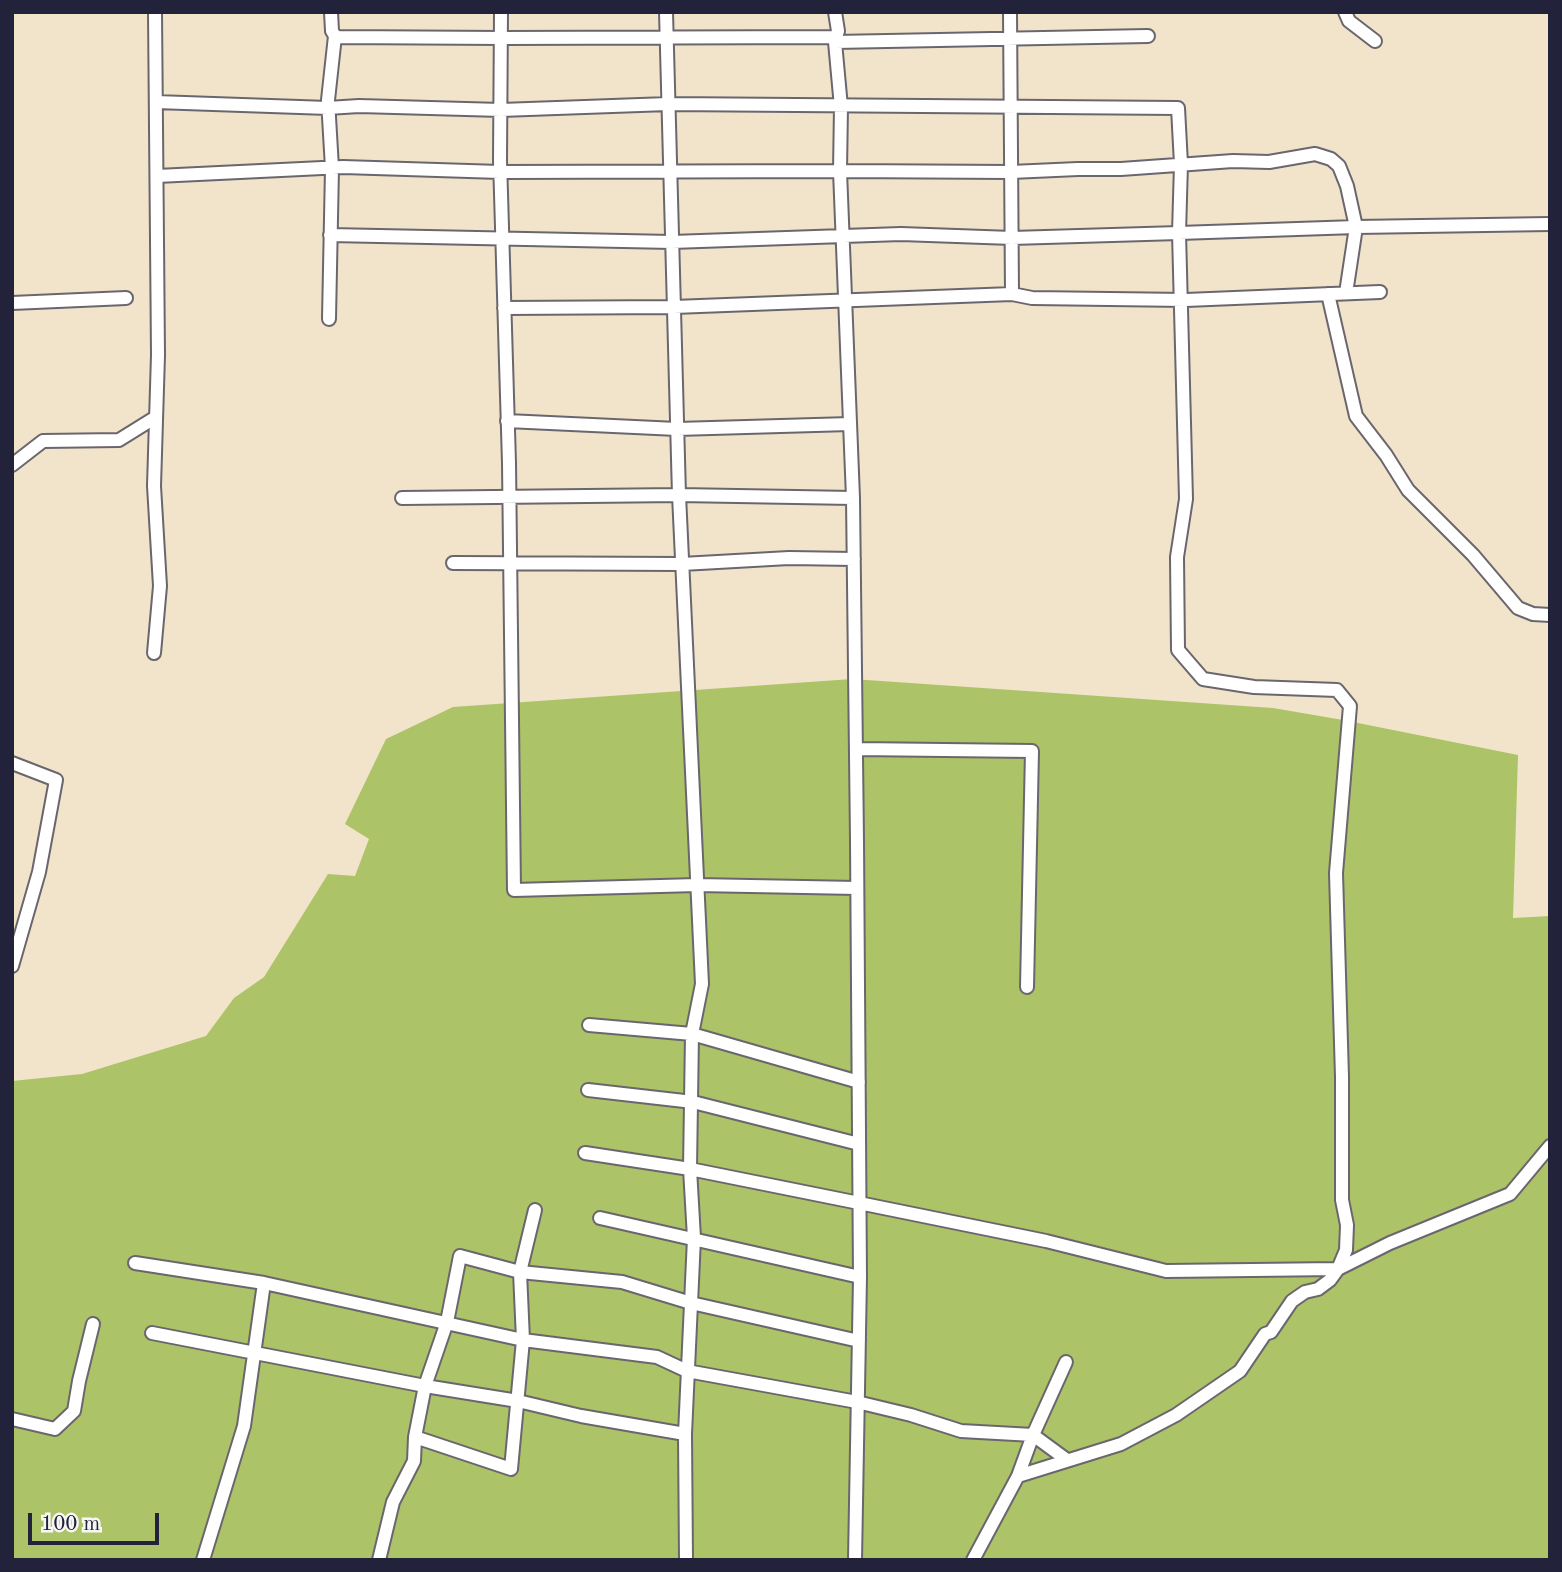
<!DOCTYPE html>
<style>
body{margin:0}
#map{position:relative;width:1562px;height:1572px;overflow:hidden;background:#f1e4cb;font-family:"Old Standard TT",serif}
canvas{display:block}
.frame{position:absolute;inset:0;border:14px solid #22223b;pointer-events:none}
.scale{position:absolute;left:28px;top:1513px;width:131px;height:32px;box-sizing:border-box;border:4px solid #22223b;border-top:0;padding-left:9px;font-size:21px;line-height:24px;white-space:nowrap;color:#22223b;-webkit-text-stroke:5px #f6f6f2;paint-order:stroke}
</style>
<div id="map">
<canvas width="1562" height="1572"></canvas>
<div class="frame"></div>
<div class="scale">100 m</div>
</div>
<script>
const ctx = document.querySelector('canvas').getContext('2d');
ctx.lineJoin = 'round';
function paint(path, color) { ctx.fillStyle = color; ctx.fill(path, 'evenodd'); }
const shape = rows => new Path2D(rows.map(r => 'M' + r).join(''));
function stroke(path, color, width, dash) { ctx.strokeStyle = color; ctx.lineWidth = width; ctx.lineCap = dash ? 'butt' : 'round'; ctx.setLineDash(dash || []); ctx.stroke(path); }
paint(shape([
 [852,679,1273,708,1343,720,1518,755,1513,918,1550,916,1550,1560,12,1560,12,1081,82,1074,206,1036,234,998,264,977,328,874,355,876,369,839,345,824,386,739,453,707]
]), '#adc368');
const minor = shape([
 [331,12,332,31,335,36,338,37,502,38,836,37,838,31,835,12],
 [501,12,500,160,509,463,514,890,697,885,857,888],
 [666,12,679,495,702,984,692,1034,690,1169,694,1238,685,1434,686,1560],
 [1010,12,1012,294,1032,298,1186,300,1380,292],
 [1345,12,1349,21,1375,41],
 [836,37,835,42,1148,36],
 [835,42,841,107,840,171,1011,172,1078,169,1121,169,1233,161,1269,162,1315,154,1331,159,1339,166,1347,186,1356,227,1346,293],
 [156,102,328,108,359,106,501,110,668,104,1178,108,1181,164,1179,233,1012,238,901,234,672,242,330,235],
 [157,176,343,167,500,172,840,171,853,498,857,841,860,1277,855,1560],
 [1328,294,1356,416,1386,455,1408,490,1473,555,1518,608,1533,614,1550,615],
 [12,303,126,298],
 [504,308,674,307,1012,294],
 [329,319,332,168,328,100,335,36],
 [507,421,677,429,850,424],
 [12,465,43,441,119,440,156,417],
 [402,498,679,495,853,498],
 [453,563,682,564,789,558,854,559],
 [154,653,160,586,154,486,158,355,155,12],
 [856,749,1032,751,1027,987],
 [12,763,56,780,39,872,12,966],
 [589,1025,692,1034,859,1082],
 [588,1090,693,1102,859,1144],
 [585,1153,690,1169,859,1203,1046,1241,1166,1271,1338,1269,1346,1250,1347,1225,1342,1200,1342,1077,1336,873,1350,706,1337,690,1254,687,1203,679,1178,650,1177,557,1186,499,1179,233,1356,227,1550,224],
 [600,1218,860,1277],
 [135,1263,264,1283,523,1340,657,1357,687,1371,857,1402,911,1415,961,1431,1033,1435,1067,1460],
 [152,1333,425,1386,518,1401,581,1416,685,1434],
 [12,1419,55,1429,74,1411,79,1381,93,1324],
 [415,1437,511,1469,523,1340,520,1272,535,1210],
 [1018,1476,1033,1435,1066,1362],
 [203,1560,244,1426,264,1283],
 [379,1560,393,1502,414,1461,415,1437,425,1386,447,1322,460,1256,520,1272,622,1282,691,1303,859,1341],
 [973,1560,1018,1476,1121,1444,1176,1415,1240,1371,1265,1334,1271,1332,1292,1301,1305,1292,1318,1289,1330,1280,1338,1269,1390,1243,1510,1194,1550,1146]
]);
stroke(minor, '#6a666d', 16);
stroke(minor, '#fff', 12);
</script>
